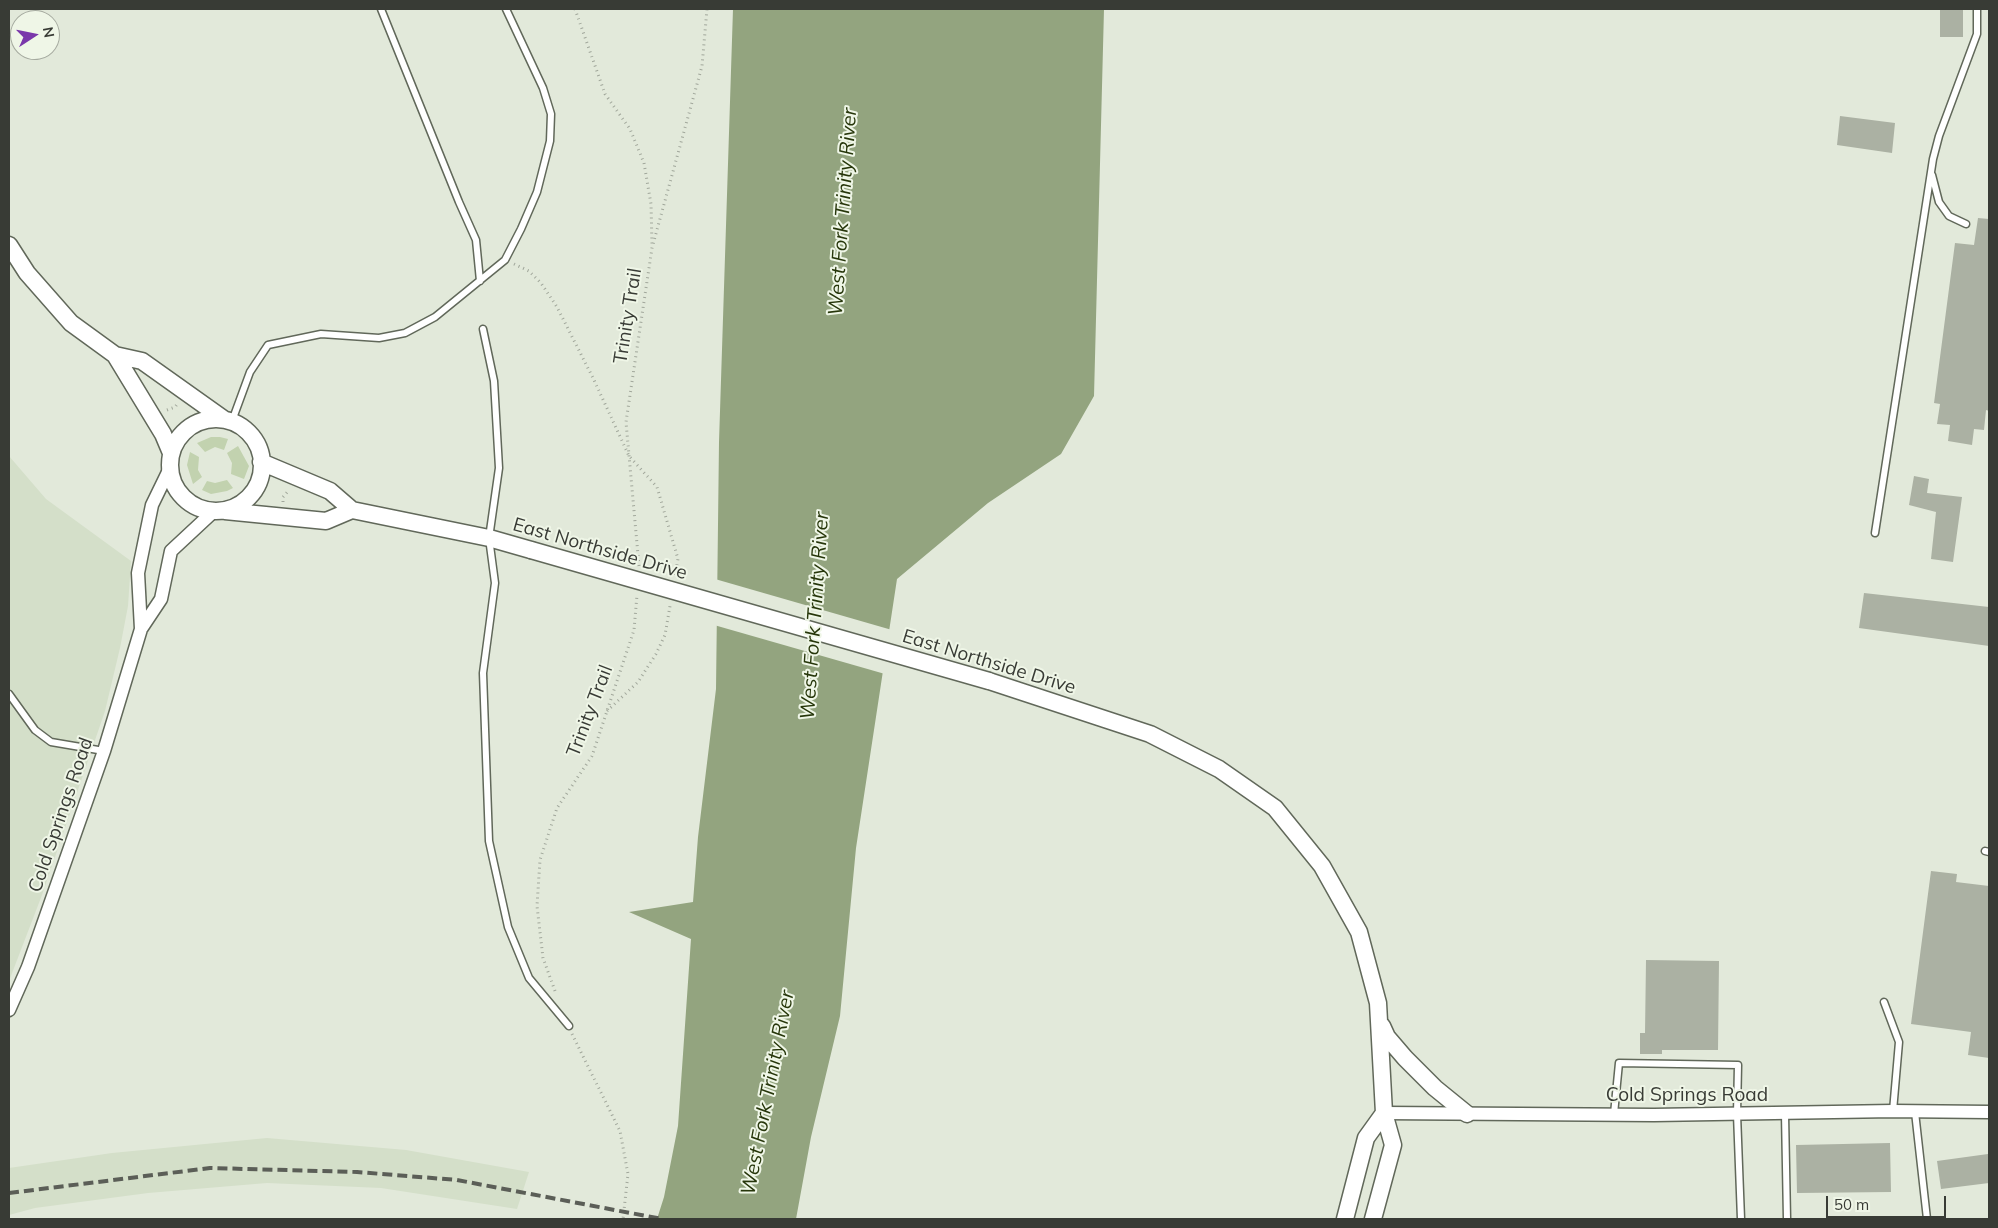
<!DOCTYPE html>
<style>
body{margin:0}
#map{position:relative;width:1998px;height:1228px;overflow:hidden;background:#e2e9da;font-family:Mulish,sans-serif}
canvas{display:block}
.frame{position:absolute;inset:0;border:10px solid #383b35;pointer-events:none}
.north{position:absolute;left:10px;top:10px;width:50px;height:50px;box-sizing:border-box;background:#eff6e7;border:1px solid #a6aba0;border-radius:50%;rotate:79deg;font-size:14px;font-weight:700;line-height:20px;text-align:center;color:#383b35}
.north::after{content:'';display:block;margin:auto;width:18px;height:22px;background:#7a37ab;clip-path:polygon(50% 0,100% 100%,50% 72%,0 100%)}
.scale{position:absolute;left:1826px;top:1196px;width:120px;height:22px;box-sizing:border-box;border:2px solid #383b35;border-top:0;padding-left:6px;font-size:15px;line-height:18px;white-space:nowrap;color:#383b35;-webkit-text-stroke:4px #eff6e7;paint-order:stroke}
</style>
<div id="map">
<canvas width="1998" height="1228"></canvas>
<div class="frame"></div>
<div class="north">N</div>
<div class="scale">50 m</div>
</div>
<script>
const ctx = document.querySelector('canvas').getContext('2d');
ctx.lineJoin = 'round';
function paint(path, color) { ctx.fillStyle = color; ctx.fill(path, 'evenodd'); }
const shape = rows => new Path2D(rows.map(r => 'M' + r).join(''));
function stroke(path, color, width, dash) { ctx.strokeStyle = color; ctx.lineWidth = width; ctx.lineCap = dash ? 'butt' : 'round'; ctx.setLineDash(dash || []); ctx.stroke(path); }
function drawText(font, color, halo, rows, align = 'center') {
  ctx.font = font + ' Mulish,sans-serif'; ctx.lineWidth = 4; ctx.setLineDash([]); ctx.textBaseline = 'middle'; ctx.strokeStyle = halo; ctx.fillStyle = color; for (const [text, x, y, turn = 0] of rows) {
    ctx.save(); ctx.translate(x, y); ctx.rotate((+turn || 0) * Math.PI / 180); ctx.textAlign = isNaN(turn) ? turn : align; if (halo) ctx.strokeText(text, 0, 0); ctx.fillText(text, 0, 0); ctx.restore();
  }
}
paint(shape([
 [9,456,46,499,131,561,128,606,120,648,105,711,42,895,9,981],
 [267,1138,406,1150,529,1172,517,1209,381,1188,267,1183,148,1193,35,1208,9,1215,9,1168,112,1153]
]), '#d4dfc9');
paint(shape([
 [211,437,220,437,228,439,224,450,215,447,205,452,197,443],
 [238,446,249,466,244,479,231,474,232,463,227,453],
 [190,452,199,457,198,470,202,477,193,484,187,465],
 [227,480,233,488,227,491,211,494,202,490,207,481,215,483]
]), '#c2d2af');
paint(shape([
 [733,9,1104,9,1094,396,1061,454,988,503,897,579,856,848,840,1016,811,1137,796,1219,657,1219,664,1197,678,1126,691,939,629,912,693,902,698,837,716,689,719,442]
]), '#93a47f');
paint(shape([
 [715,579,892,630,885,674,714,625]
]), '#e2e9da');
paint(shape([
 [1940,9,1963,9,1963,37,1940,37],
 [1840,116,1895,123,1892,153,1837,145],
 [1978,218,1989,219,1989,411,1986,410,1984,430,1974,429,1972,445,1948,441,1950,425,1937,424,1940,404,1934,403,1955,243,1974,245],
 [1914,476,1929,479,1927,493,1962,497,1953,562,1931,559,1936,512,1909,505],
 [1864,593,1989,607,1989,646,1859,628],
 [1931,871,1957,874,1956,882,1989,886,1989,1058,1968,1055,1971,1032,1911,1024],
 [1646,960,1719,961,1718,1050,1662,1050,1662,1054,1640,1054,1640,1033,1645,1033],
 [1890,1143,1891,1192,1797,1193,1796,1145],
 [1988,1154,1989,1183,1941,1189,1937,1161]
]), '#abb1a3');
const service = shape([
 [381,9,459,202,476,240,480,281],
 [1932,175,1939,202,1949,216,1966,224],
 [483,329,494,381,499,468,489,538,495,583,483,673,489,841,508,927,529,978,569,1026],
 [232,421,250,372,268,345,321,334,379,338,405,333,435,317,505,260,521,229,537,192,550,141,551,114,543,88,506,9],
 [1875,533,1933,159,1939,136,1977,34,1977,9],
 [9,694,35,730,51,742,104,751],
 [1985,851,1989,852],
 [1884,1002,1899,1042,1893,1111],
 [1915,1112,1927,1219],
 [1614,1114,1619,1063,1738,1065,1737,1114,1741,1219],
 [1785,1114,1787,1219]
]);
const minor = shape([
 [141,629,138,573,152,505,170,468],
 [9,1010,28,967,104,751,141,629,161,599,171,551,214,511],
 [1384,1113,1654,1115,1893,1111,1989,1112]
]);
const tertiary = shape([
 [9,245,27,273,71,323,115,355,163,434,171,453],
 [115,355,142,361,225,420],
 '170 465a46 46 0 1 1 92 0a46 46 0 1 1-92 0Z',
 [261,462,330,491,352,510,489,538,531,550],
 [225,511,326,521,352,510],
 [989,681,1150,734,1219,769,1275,808,1322,866,1359,932,1378,1003,1384,1113,1393,1145,1373,1219],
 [1382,1026,1387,1037,1405,1058,1435,1088,1467,1114],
 [1345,1219,1366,1138,1384,1113]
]);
stroke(service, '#61685a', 9);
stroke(minor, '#61685a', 15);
stroke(tertiary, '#61685a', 19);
stroke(shape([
 [575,9,605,94,630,129,644,163,651,204,652,244],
 [514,264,529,271,541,283,557,307,594,380,629,456,657,487,678,559,675,575],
 [167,410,175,407,178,403],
 [283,502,283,497,289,490],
 [639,566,626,422,652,248,702,66,707,9],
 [607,711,638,682,656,654,665,635,670,606],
 [555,991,543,958,537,906,540,860,557,808,592,756,634,630,637,595],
 [572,1034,620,1131,628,1174,623,1219]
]), '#a1a79b', 3, [1, 4]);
stroke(service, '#fff', 6);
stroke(minor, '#fff', 12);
stroke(tertiary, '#fff', 16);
stroke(shape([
 [9,1193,210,1168,357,1172,457,1180,662,1219]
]), '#5b5e57', 4, [10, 5]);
const tertiaryBridge = shape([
 [531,550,989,681]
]);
stroke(tertiaryBridge, '#61685a', 19, []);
stroke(tertiaryBridge, '#fff', 16);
drawText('19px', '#383b35', '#eff6e7', [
 ["Trinity Trail",628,316,-81],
 ["East Northside Drive",600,549,16],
 ["East Northside Drive",989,662,17],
 ["Trinity Trail",590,711,-69],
 ["Cold Springs Road",61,815,-71],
 ["Cold Springs Road",1687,1095]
]);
drawText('italic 20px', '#26360a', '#eff6e7', [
 ["West Fork Trinity River",843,212,-86],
 ["West Fork Trinity River",815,616,-86],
 ["West Fork Trinity River",768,1093,-79]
]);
</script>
